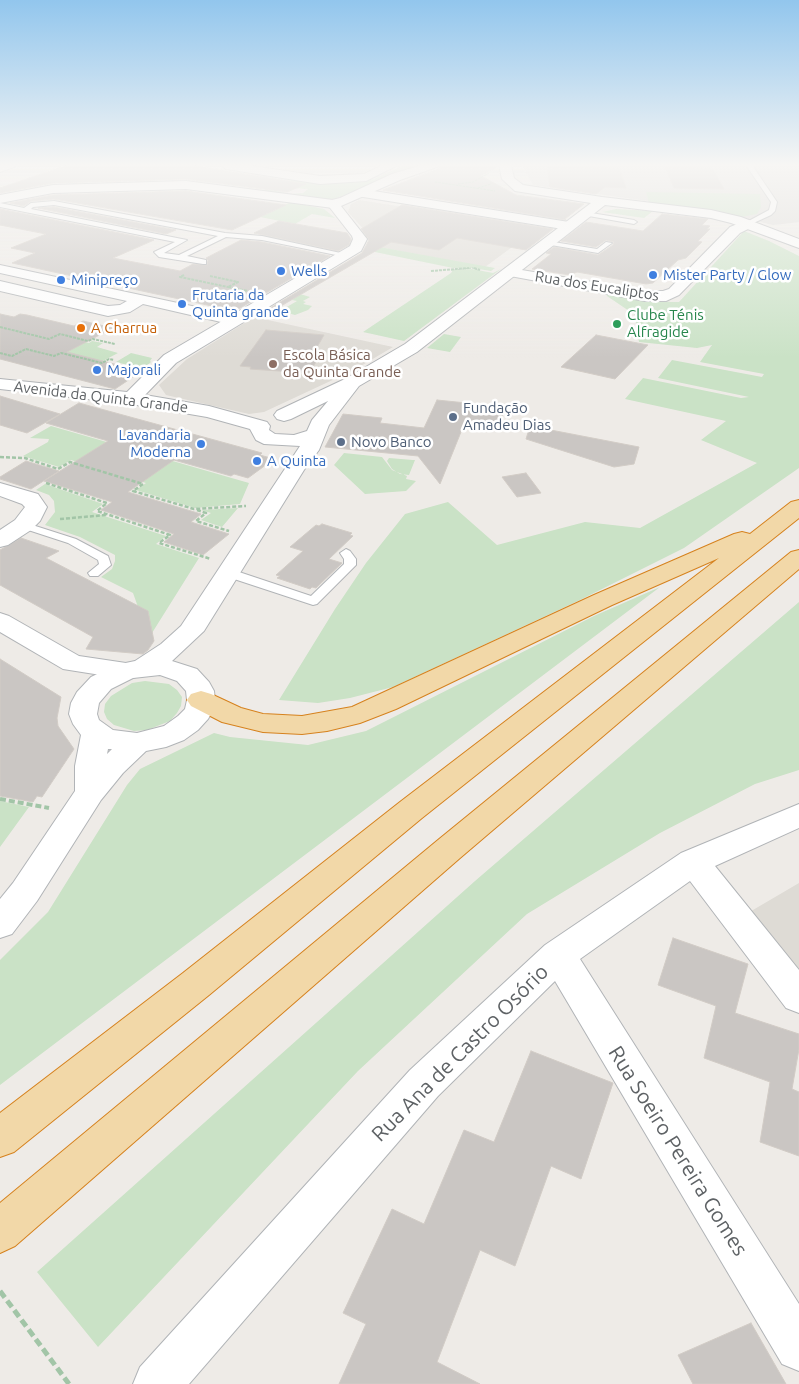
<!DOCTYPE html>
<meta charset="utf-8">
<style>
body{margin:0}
canvas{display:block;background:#eeebe7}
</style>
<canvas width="799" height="1384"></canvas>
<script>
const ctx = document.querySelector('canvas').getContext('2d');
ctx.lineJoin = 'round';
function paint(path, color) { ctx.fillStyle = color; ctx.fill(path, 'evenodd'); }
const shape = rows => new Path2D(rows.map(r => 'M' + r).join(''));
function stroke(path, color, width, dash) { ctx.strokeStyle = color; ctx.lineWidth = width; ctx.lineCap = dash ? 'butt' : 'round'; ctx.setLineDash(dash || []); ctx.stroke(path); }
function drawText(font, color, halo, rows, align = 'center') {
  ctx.font = font + ' Ubuntu,sans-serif'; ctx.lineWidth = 5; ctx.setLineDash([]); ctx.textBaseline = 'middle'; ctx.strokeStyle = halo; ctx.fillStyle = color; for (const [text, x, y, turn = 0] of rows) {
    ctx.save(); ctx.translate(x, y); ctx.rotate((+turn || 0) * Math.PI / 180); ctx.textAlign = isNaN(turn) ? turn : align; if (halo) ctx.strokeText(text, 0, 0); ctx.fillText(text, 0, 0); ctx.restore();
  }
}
paint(shape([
 [522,165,799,165,799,222,773,225,712,210,533,185]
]), '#dddbd8');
paint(shape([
 [359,200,538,228,485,267,368,245,369,239,367,233,348,212,351,204],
 [254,317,393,347,354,370,264,412,249,414,166,395,159,385,187,359],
 [799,883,799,988,741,917]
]), '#dedbd5');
paint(shape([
 [404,165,419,165,332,200,263,192,266,189,292,194,303,193,308,189,295,188,288,192,268,189,294,179,333,183,374,179],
 [646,192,760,194,761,207,757,214,741,217,701,209,649,203],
 [291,202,324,209,335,218,312,214,295,224,260,217],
 [616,209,653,211,644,218,602,212],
 [744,231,769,241,799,256,799,468,684,548,578,601,393,687,350,698,318,703,279,700,335,609,366,563,405,514,448,502,497,545,585,522,640,528,757,463,701,440,726,421,625,399,643,378,741,398,749,397,658,378,672,360,762,377,764,374,700,362,712,345,697,348,639,342,635,315,607,296,606,293,671,302,679,302],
 [374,246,495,268,491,271,473,268,453,268,370,251],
 [472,269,493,273,501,269,404,341,363,332,451,273,453,270],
 [300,294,310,297,303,301,306,302,303,304,312,306,308,310,295,315,280,311,297,301,292,300],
 [0,328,60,335,89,343,92,341,103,343,97,347,118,353,101,362,61,351],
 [444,334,461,337,450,352,427,348],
 [131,353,152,358,150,361,151,362,143,369,116,362],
 [51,426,249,483,240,504,195,508,136,490,146,483,71,460,59,467,23,456,48,442,49,439,30,438],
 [344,453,382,457,392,470,407,476,406,479,416,481,406,491,365,494,334,465],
 [389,458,413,460,415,460,409,475,400,474,392,469,387,461],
 [45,484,103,504,92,512,166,536,156,544,199,558,152,633,148,612,138,607,133,593,101,577,112,569,115,561,115,555,80,537,45,525,55,512,54,501,49,495,36,490],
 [238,508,222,527,201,520,211,513,201,510],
 [660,587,0,1085,0,960,48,912,127,785,140,769,214,733,230,737,308,745,366,731,594,616],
 [799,602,799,770,755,784,660,833,527,914,358,1071,98,1347,37,1272,475,881],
 [145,681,169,684,177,690,182,697,181,706,177,713,170,721,147,730,134,731,114,725,107,719,104,712,105,704,111,696,132,683],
 [0,801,29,807,0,847]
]), '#cae2c6');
const building = shape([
 [68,165,190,165,306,184,287,192,186,179,53,183,0,193,0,188,68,165],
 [441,165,497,165,497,167,481,176,516,195,584,204,565,219,566,220,383,190,438,169,441,165],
 [547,166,619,168,626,188,605,187,596,194,550,187,547,166],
 [665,167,712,168,724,189,674,188,665,167],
 [186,191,286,205,232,230,54,199,31,201,24,206,10,203,53,195,186,191],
 [402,205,553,229,526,250,457,238,439,250,391,242,262,317,257,316,362,253,369,240,361,229,402,205],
 [54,207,176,230,166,234,38,208,54,207],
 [0,209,154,240,113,258,180,271,193,264,207,265,208,260,206,258,241,240,262,242,330,256,235,311,12,263,35,253,11,248,46,234,0,225,0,209],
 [662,214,708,219,702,225,710,226,707,229,710,229,698,241,702,242,686,258,678,260,653,283,646,284,577,272,570,275,532,269,551,254,546,253,554,247,598,255,613,245,614,242,606,240,596,247,561,241,586,222,643,231,662,214],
 [279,221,347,233,351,239,349,245,338,251,254,233,279,221],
 [0,314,14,317,20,314,27,315,74,326,83,321,113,328,67,352,142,371,115,389,0,359,0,314],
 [266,330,324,335,313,354,321,354,309,373,250,369,251,367,240,366,266,330],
 [596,335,648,345,615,379,561,367,596,335],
 [0,396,60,414,27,433,0,425,0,396],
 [437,400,506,407,496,431,463,427,440,484,418,456,325,447,343,414,382,418,380,423,424,428,437,400],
 [79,403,262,453,260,455,274,459,248,478,234,474,231,476,174,460,128,492,201,514,191,522,229,534,203,555,164,542,174,534,101,510,112,502,44,481,108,441,46,423,79,403],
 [530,426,639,447,634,464,614,467,526,439,530,426],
 [26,461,59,471,31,489,0,479,0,477,26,461],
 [526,473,541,493,517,497,502,477,526,473],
 [322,524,352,533,350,535,353,536,329,559,342,563,316,588,312,587,310,589,277,578,280,576,276,575,303,551,290,547,316,525,319,526,322,524],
 [21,538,59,551,46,558,148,611,154,641,148,650,143,654,86,649,93,637,0,585,0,550,21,538],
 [0,659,61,697,57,718,58,726,74,749,42,797,37,796,33,802,0,796,0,659],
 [673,938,748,964,735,1013,799,1034,799,1049,792,1089,799,1092,799,1156,760,1142,770,1082,704,1058,716,1006,658,985,673,938],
 [531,1051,613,1083,581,1179,551,1166,515,1266,480,1250,437,1362,480,1384,339,1384,366,1324,343,1313,392,1209,424,1224,464,1130,494,1142,531,1051],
 [751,1323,786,1384,693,1384,678,1355,751,1323]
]);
paint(building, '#cac6c3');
stroke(building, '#d2ccc6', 1);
const service = shape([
 [746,165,752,165,777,202,775,211,771,215,747,226,744,224,745,223,769,210,771,202,746,165],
 [54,201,225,233,262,236,350,255,346,257,262,240,226,237,187,256,206,260,206,264,203,264,159,257,154,252,175,242,0,207,0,203,24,208,31,203,54,201],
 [54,205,218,236,179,255,164,253,187,240,31,209,33,207,54,205],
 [585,212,634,220,637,222,634,224,583,215,582,214,585,212],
 [547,241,597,249,606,242,612,243,598,253,545,244,543,243,547,241],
 [23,522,76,539,108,556,111,565,98,576,90,576,88,573,99,564,98,560,68,543,19,527,17,525,19,523,23,522],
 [346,549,350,551,356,559,356,565,317,604,313,605,225,576,223,573,225,570,233,570,311,596,344,564,344,559,340,553,346,549]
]);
const minor = shape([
 [0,165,16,165,14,167,0,172,0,165],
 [220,165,246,165,320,176,364,174,383,165,398,165,366,181,320,184,226,169,220,165],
 [186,181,333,200,339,204,333,208,186,189,53,193,0,203,0,195,53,185,186,181],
 [361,189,569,222,576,226,569,230,357,196,355,193,361,189],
 [747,220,752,221,754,224,752,227,740,233,679,295,666,301,645,301,510,276,505,275,503,272,505,269,510,268,645,291,663,291,669,289,730,227,747,220],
 [0,265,234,315,240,317,242,320,240,323,234,325,143,304,130,312,108,316,0,291,0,281,108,306,120,305,127,301,0,273,0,265],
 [0,483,38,494,47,507,40,521,31,530,8,545,0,547,0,530,15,520,25,507,22,504,0,496,0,483],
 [0,613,9,616,79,656,126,663,136,665,139,671,136,677,126,679,63,669,0,632,0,613],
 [799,804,799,828,715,866,799,970,799,1013,786,1008,690,881,580,959,799,1304,799,1371,782,1364,555,981,438,1096,189,1384,133,1384,140,1367,410,1070,545,945,681,853,799,804]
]);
const tertiary = shape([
 [422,165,439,165,437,167,400,180,341,206,367,239,361,251,176,363,145,395,209,406,267,422,270,426,269,430,275,434,294,435,307,431,312,420,328,401,291,419,284,421,277,419,274,415,277,411,347,378,405,344,591,203,515,191,502,179,499,165,511,165,514,178,523,185,602,197,711,210,741,217,799,239,799,248,731,223,711,218,605,205,417,352,359,386,329,425,319,450,304,470,204,631,172,661,197,669,209,682,214,691,215,700,212,712,208,719,198,730,184,740,166,747,146,751,123,773,101,800,37,901,12,934,0,938,0,899,13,883,75,791,75,766,81,735,73,724,69,714,71,703,77,692,91,677,116,665,135,661,161,644,181,626,300,446,264,444,256,440,250,429,207,417,131,404,0,389,0,379,127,392,164,355,350,246,353,239,352,236,327,204,328,201,340,198,392,174,422,165],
 [160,675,177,681,186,691,187,700,185,709,178,716,164,726,137,733,113,730,99,720,97,714,99,703,111,689,133,678,160,675],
 [108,749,112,749,107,754,108,749]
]);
const trunk = shape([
 [799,500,799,518,422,818,209,995,14,1152,0,1157,0,1113,183,973,400,802,719,558,612,605,396,709,360,723,327,731,302,734,263,732,222,722,191,706,187,700,191,694,201,691,211,694,241,708,263,714,302,716,352,707,594,595,734,534,742,532,750,534,791,502,799,500],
 [799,550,799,569,460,858,15,1246,0,1253,0,1203,438,840,791,552,799,550]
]);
stroke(service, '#b1b4b7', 2);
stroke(minor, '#b1b4b7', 2);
stroke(tertiary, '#b1b4b7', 2);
stroke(trunk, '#d6821e', 2);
stroke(shape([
 [435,182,495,191],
 [458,184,473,182,489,173],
 [478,188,491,184],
 [451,270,473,268,478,270]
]), '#a2c5a7', 1, [2.5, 1]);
stroke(shape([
 [474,268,480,270],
 [431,271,469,268],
 [184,275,180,277,228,287],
 [210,276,238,282,228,287,248,291],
 [0,327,49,339,60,334,88,341,93,339,115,344],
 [119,328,137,332],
 [0,353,12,356,26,349,54,356,61,353,102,363,109,359,114,360]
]), '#a2c5a7', 2, [3, 1]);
stroke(shape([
 [0,457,25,458,58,469,70,462,143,484,133,491,194,509,246,506],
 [46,483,107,503,97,511,170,535,159,543,211,559],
 [197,510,206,513,196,521,229,531],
 [60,519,106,515]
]), '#a2c5a7', 2.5, [4, 2]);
stroke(shape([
 [0,799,49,808]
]), '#a2c5a7', 4, [6, 3]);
stroke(shape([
 [0,1291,69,1384]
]), '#a2c5a7', 5, [8, 4]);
paint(service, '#fff');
paint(minor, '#fff');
paint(tertiary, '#fff');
paint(trunk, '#f2d8a8');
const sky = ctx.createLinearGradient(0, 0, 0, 358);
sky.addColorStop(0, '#92c6ed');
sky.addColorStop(0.46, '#f7f6f4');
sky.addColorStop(1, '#f7f6f400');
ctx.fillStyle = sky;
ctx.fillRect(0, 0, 799, 358);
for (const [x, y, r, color] of [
 [281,271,5,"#3f7fe0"],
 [653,275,5,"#3f7fe0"],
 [61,280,5,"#3f7fe0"],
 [182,304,5,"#3f7fe0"],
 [617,324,5,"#2e9e5b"],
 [81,328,5,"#e8710a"],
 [273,364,5,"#8d6e63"],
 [97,370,5,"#3f7fe0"],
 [453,417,5,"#5c6f8a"],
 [341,442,5,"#5c6f8a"],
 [201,444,5,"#3f7fe0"],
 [257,461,5,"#3f7fe0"]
]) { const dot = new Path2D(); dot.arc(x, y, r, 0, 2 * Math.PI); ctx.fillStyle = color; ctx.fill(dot); stroke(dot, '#fff', 2); }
drawText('15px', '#366cbe', '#fff', [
 ["Wells",291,271],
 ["Mister Party / Glow",663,275],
 ["Minipreço",71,280],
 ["Frutaria da",192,295],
 ["Quinta grande",192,312],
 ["Majorali",107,370],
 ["Lavandaria",191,435,"right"],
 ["Moderna",191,452,"right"],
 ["A Quinta",267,461]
], 'left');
drawText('15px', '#5e6265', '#fff', [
 ["Rua dos Eucaliptos",597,286,9],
 ["Avenida da Quinta Grande",101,397,7]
]);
drawText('15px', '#27864d', '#fff', [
 ["Clube Ténis",627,315],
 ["Alfragide",627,332]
], 'left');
drawText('15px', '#c56008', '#fff', [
 ["A Charrua",91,328]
], 'left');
drawText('15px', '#785e54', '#fff', [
 ["Escola Básica",283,355],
 ["da Quinta Grande",283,372]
], 'left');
drawText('15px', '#4e5e75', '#fff', [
 ["Fundação",463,408],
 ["Amadeu Dias",463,425],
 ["Novo Banco",351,442]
], 'left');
drawText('21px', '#5e6265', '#fff', [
 ["Rua Ana de Castro Osório",460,1053,-45],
 ["Rua Soeiro Pereira Gomes",678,1151,58]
]);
</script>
